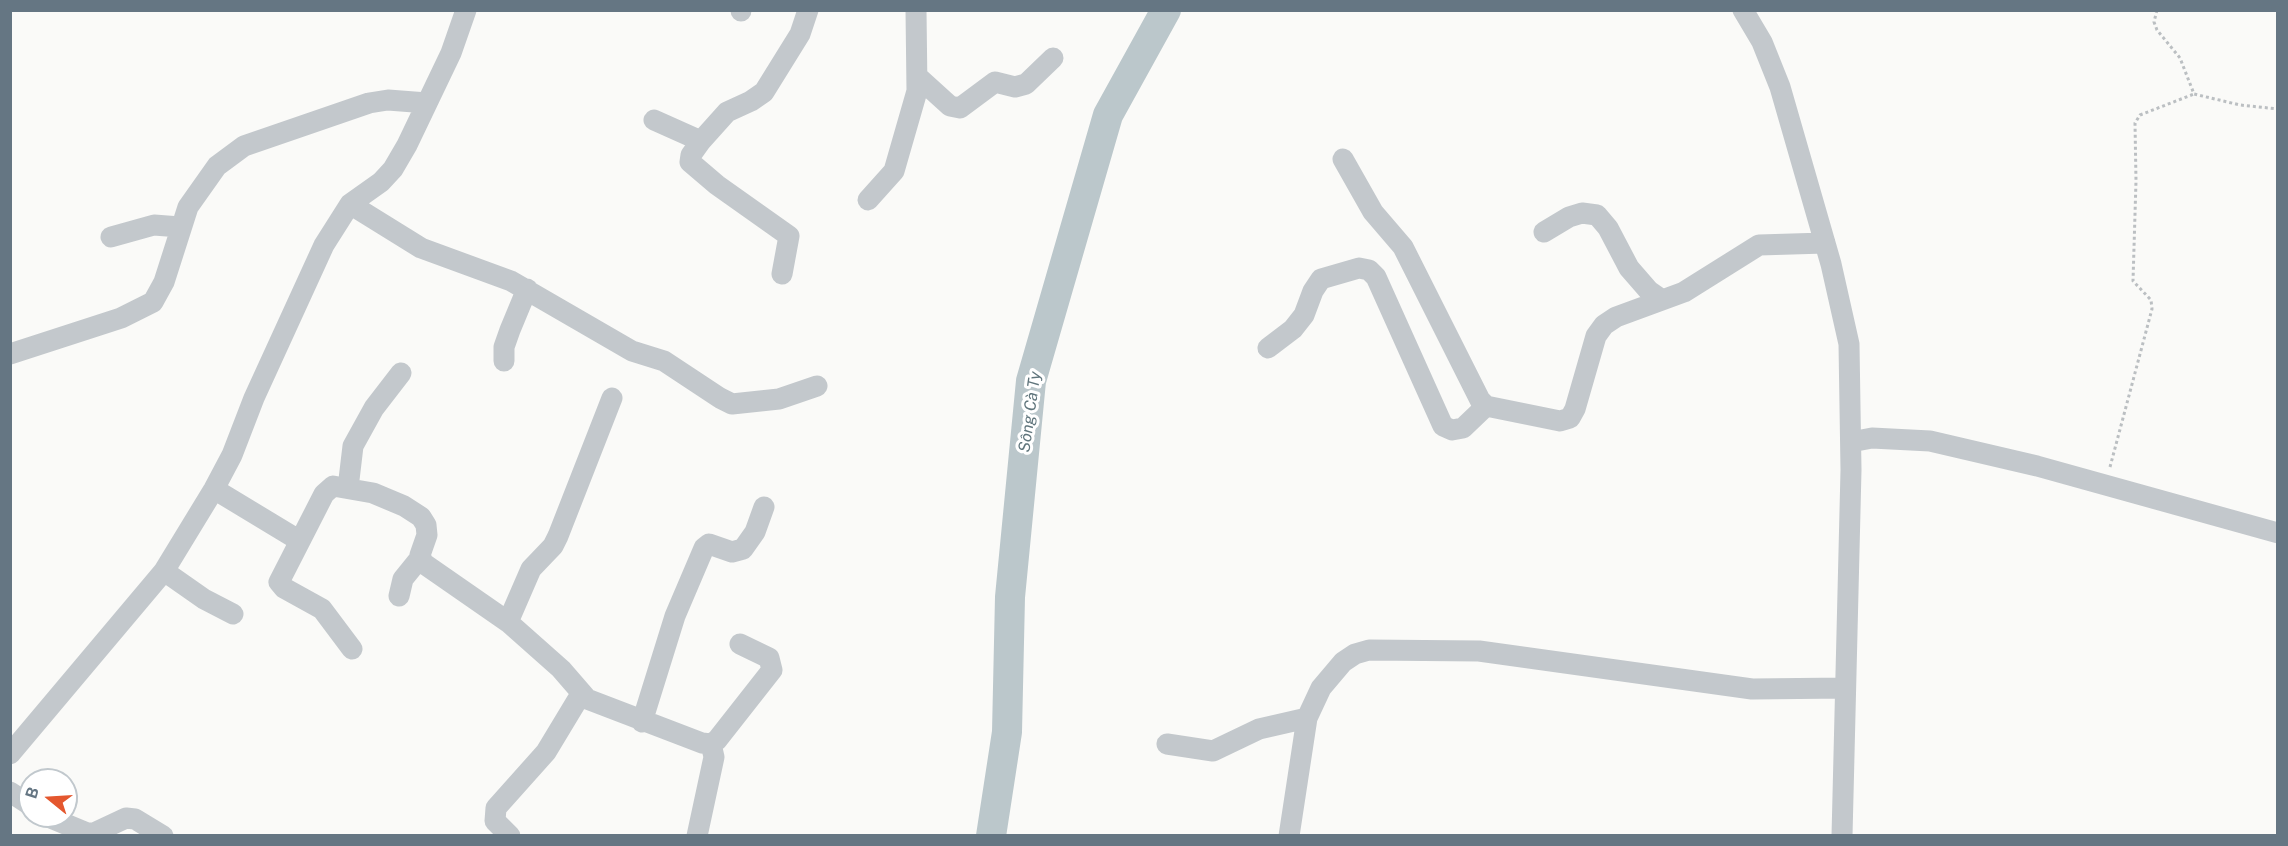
<!DOCTYPE html>
<meta charset="utf-8">
<style>
body{margin:0}
#map{position:relative;width:2288px;height:846px;overflow:hidden;background:#fafaf8;font-family:"Public Sans",sans-serif}
canvas{display:block}
.frame{position:absolute;inset:0;border:12px solid #657683;pointer-events:none}
.north{position:absolute;left:18px;top:768px;width:60px;height:60px;box-sizing:border-box;background:#fff;border:2px solid #c1c8cd;border-radius:50%;rotate:288deg;font-size:16px;font-weight:700;line-height:24px;text-align:center;color:#657683}
.north::after{content:'';display:block;margin:auto;width:21px;height:27px;background:#e4572e;clip-path:polygon(50% 0,100% 100%,50% 72%,0 100%)}
</style>
<div id="map">
<canvas width="2288" height="846"></canvas>
<div class="frame"></div>
<div class="north">B</div>
</div>
<script>
const ctx = document.querySelector('canvas').getContext('2d');
ctx.lineJoin = 'round';
const shape = rows => new Path2D(rows.map(r => 'M' + r).join(''));
function stroke(path, color, width, dash) { ctx.strokeStyle = color; ctx.lineWidth = width; ctx.lineCap = dash ? 'butt' : 'round'; ctx.setLineDash(dash || []); ctx.stroke(path); }
function drawText(font, color, halo, rows, align = 'center') {
  ctx.font = font + ' "Public Sans",sans-serif'; ctx.lineWidth = 6; ctx.setLineDash([]); ctx.textBaseline = 'middle'; ctx.strokeStyle = halo; ctx.fillStyle = color; for (const [text, x, y, turn = 0] of rows) {
    ctx.save(); ctx.translate(x, y); ctx.rotate((+turn || 0) * Math.PI / 180); ctx.textAlign = isNaN(turn) ? turn : align; if (halo) ctx.strokeText(text, 0, 0); ctx.fillText(text, 0, 0); ctx.restore();
  }
}
stroke(shape([
 [991,836,1007,732,1010,597,1031,381,1108,115,1166,10]
]), '#bbc7cb', 30);
stroke(shape([
 [2157,10,2154,22,2157,30,2180,58,2194,94,2240,105,2278,109],
 [2110,467,2152,309,2151,300,2133,281,2136,181,2135,123,2140,115,2194,94]
]), '#bbbfc2', 3, [3, 3]);
stroke(shape([
 [1743,10,1762,42,1780,87,1831,264,1849,344,1851,470,1842,836],
 [741,11,741,10],
 [918,77,950,106,960,108,995,82,1015,87,1026,84,1053,58],
 [654,120,701,141,727,112,751,101,764,92,800,34,808,10],
 [701,141,691,155,690,162,717,185,789,236,782,274],
 [1343,159,1373,212,1403,247,1480,400,1486,406,1560,421,1570,418,1575,409,1596,336,1604,325,1616,317,1684,292,1759,245,1825,243],
 [868,200,894,171,917,91,916,10],
 [350,204,421,248,511,281,632,351,664,361,720,398,732,404,779,399,817,386],
 [1544,232,1569,217,1582,213,1597,215,1608,228,1629,268,1649,291,1662,300],
 [111,237,154,225,180,227],
 [1268,348,1293,329,1304,315,1313,291,1321,279,1359,268,1369,270,1376,277,1443,426,1452,430,1463,428,1486,406],
 [10,354,121,318,153,302,164,282,188,207,217,166,244,146,369,103,388,100,427,103],
 [504,361,504,347,510,330,527,289],
 [1851,442,1872,438,1930,441,2037,466,2278,533],
 [348,488,353,446,374,408,401,373],
 [214,489,300,541,324,494,333,486,373,493,404,506,421,517,426,525,427,535,420,555,423,563,508,622,561,669,587,699,702,743,711,744,717,740,772,670,769,658,740,644],
 [300,541,279,582,284,588,322,609,352,649],
 [164,571,204,599,233,614],
 [399,596,403,579,420,558],
 [508,622,531,569,553,546,558,536,612,398],
 [642,722,675,616,704,548,709,544,732,552,743,549,755,532,764,507],
 [1167,744,1213,751,1259,729,1307,718],
 [10,754,164,571,214,489,232,455,254,398,324,245,350,204,381,182,393,169,407,145,451,53,466,10],
 [10,792,30,805],
 [46,816,87,833,94,833,126,818,135,819,163,836],
 [510,836,495,821,496,808,546,752,581,694],
 [697,836,714,757,711,744],
 [1289,836,1307,718,1321,688,1343,662,1355,654,1369,650,1479,651,1752,689,1845,688]
]), '#c3c8cc', 21);
drawText('italic 16px', '#60757c', '#fff', [
 ["Sông Cà Ty",1030,412,-82]
]);
</script>
